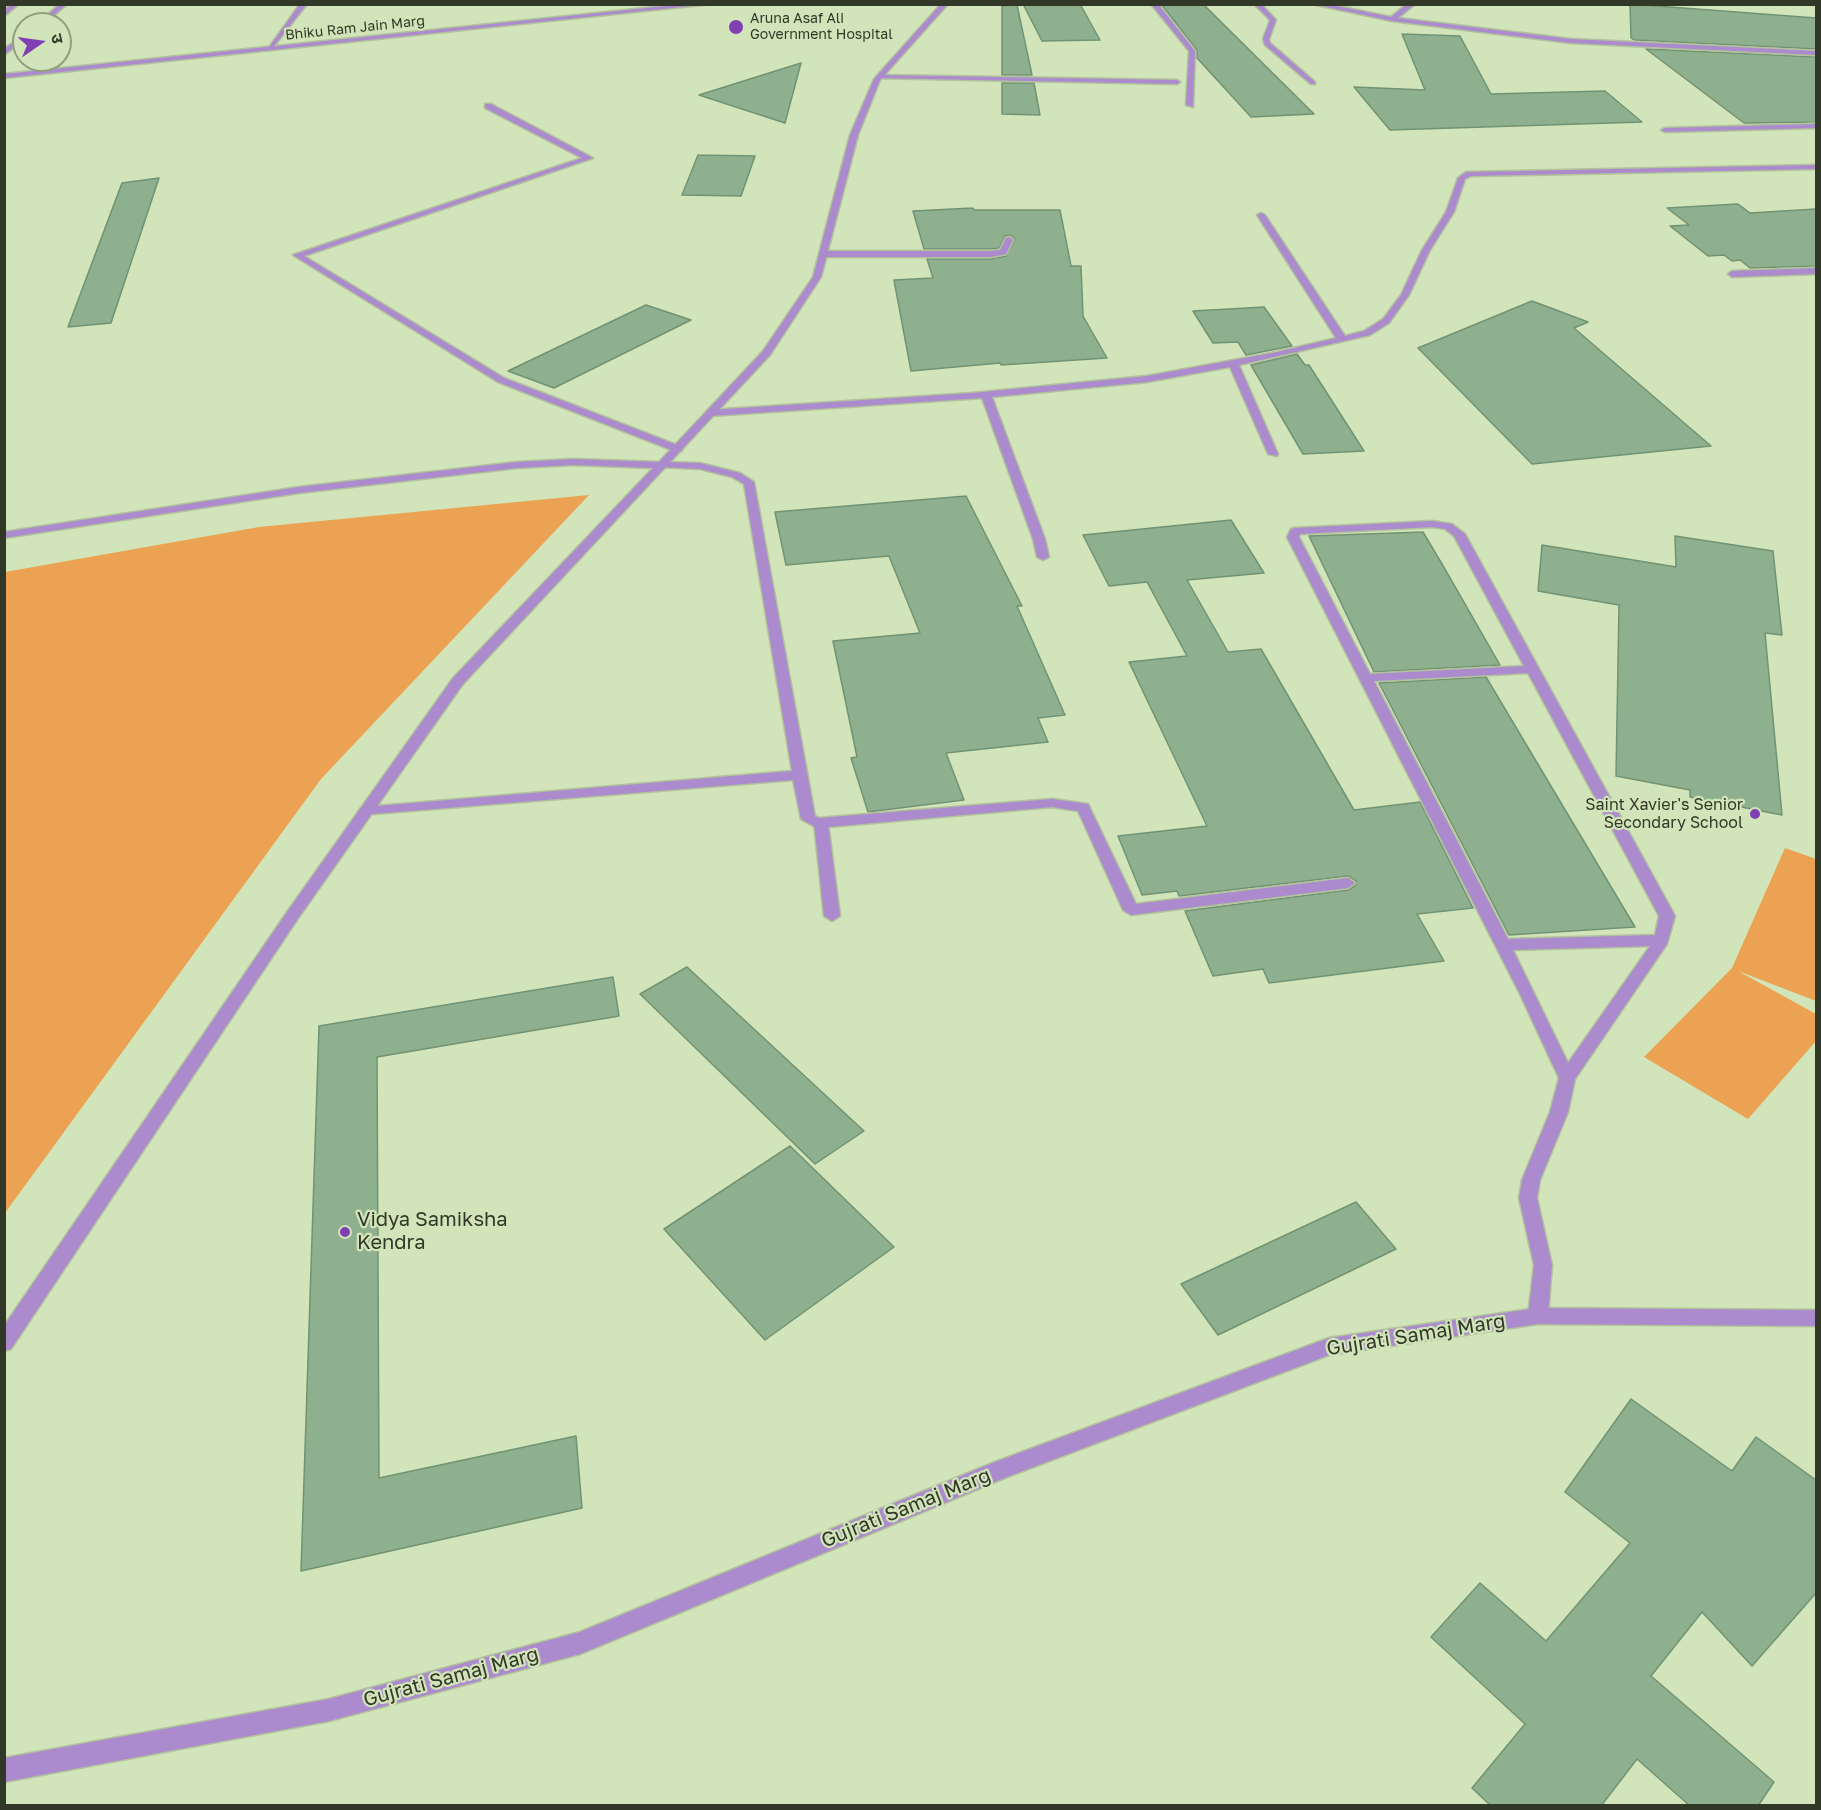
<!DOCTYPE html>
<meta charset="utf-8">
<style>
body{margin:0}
#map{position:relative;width:1821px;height:1810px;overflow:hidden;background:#d2e4b9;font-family:"Golos Text","Noto Sans Devanagari",sans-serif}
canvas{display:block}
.frame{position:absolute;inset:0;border:6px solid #313827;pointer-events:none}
.north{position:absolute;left:12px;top:12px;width:60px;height:60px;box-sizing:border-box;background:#d2e4b9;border:2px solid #929f7f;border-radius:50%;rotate:77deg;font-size:16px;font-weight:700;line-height:24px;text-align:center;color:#313827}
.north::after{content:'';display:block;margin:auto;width:21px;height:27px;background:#8040b4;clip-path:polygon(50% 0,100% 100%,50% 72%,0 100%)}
</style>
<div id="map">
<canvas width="1821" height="1810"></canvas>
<div class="frame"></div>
<div class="north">उ</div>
</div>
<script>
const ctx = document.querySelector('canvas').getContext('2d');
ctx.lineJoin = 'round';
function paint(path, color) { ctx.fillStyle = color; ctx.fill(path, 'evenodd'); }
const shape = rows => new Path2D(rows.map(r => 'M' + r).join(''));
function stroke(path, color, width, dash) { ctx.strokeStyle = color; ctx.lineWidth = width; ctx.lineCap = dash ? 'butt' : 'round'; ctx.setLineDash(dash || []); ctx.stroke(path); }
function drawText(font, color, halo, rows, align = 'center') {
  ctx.font = font + ' "Golos Text",sans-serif'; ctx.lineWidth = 4.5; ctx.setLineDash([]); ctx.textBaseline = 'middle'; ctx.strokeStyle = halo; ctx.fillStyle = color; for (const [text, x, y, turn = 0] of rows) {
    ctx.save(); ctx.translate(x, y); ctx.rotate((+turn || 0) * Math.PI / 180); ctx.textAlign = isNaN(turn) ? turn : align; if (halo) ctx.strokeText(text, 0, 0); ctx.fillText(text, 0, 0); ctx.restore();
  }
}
paint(shape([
 [589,495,321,779,5,1213,5,572,259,527],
 [1785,848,1816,859,1816,1001,1738,971,1816,1014,1816,1041,1748,1119,1644,1057,1732,968]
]), '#eba252');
const building = shape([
 [1023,4,1080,4,1100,40,1042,41,1023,4],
 [1161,4,1203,4,1314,114,1251,117,1197,58,1197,50,1161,4],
 [1630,4,1816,18,1816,49,1634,40,1631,38,1630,4],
 [1017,5,1032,75,1002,75,1002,6,1017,5],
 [1402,34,1460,36,1491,94,1605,91,1642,122,1390,130,1354,87,1425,90,1402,34],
 [1646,49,1816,57,1816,122,1744,123,1646,49],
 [801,63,785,123,699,95,801,63],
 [1002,83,1034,83,1040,115,1002,114,1002,83],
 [698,155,755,156,741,196,682,195,698,155],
 [159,178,111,323,68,327,122,183,159,178],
 [1738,204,1750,213,1816,209,1816,266,1750,268,1740,260,1732,261,1724,255,1708,256,1670,226,1689,225,1667,208,1738,204],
 [973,208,974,210,1060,210,1071,266,1081,266,1083,316,1107,358,1001,365,1000,363,911,371,894,280,933,278,927,259,991,259,1006,256,1015,239,1010,235,1005,236,999,248,991,249,924,249,913,211,973,208],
 [1532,301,1588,322,1574,328,1711,446,1532,464,1418,348,1532,301],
 [646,305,691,320,554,388,508,371,646,305],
 [1264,307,1292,346,1246,355,1238,342,1213,343,1193,311,1264,307],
 [1297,354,1305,365,1309,365,1364,451,1303,454,1251,365,1297,354],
 [966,496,1022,606,1017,606,1065,715,1038,718,1048,742,946,753,964,800,868,812,851,758,857,757,833,641,920,633,889,556,786,565,775,512,966,496],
 [1231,520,1264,573,1187,580,1228,652,1261,649,1354,810,1420,802,1473,908,1417,914,1444,961,1269,983,1263,969,1213,976,1185,911,1348,890,1356,885,1356,881,1348,876,1179,896,1177,891,1142,895,1118,836,1207,826,1129,662,1187,656,1147,582,1109,586,1083,535,1231,520],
 [1423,532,1442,564,1500,665,1374,672,1309,536,1423,532],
 [1675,536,1773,551,1782,635,1765,633,1782,815,1690,797,1690,790,1616,776,1619,605,1538,591,1542,545,1676,567,1675,536],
 [1486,677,1536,761,1635,927,1509,935,1379,683,1486,677],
 [687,967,864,1131,815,1164,640,994,687,967],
 [613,977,619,1016,377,1057,379,1478,576,1436,582,1508,301,1571,319,1026,613,977],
 [790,1146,894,1247,765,1340,664,1229,790,1146],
 [1356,1202,1396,1249,1218,1335,1181,1284,1356,1202],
 [1631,1399,1732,1471,1756,1437,1816,1480,1816,1593,1752,1666,1702,1612,1651,1676,1774,1782,1758,1806,1690,1806,1637,1759,1601,1806,1491,1806,1472,1788,1525,1724,1431,1637,1480,1583,1546,1641,1630,1543,1565,1492,1631,1399]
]);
paint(building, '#8eb08f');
stroke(building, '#719373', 1.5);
const service = shape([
 [12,4,19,4,4,16,4,10,12,4],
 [1816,124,1816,128,1665,132,1661,130,1665,128,1816,124],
 [1816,268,1816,274,1732,277,1728,274,1732,271,1816,268],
 [821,818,828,823,840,916,832,921,824,916,814,823,821,818]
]);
const minor = shape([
 [60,4,67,4,44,24,37,24,60,4],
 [300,4,307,4,271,50,267,50,300,4],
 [1151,4,1158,4,1195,51,1193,107,1186,105,1189,51,1151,4],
 [1254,4,1261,4,1276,20,1269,39,1270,43,1315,82,1315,84,1311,84,1265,45,1263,39,1270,20,1254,4],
 [1312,4,1327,4,1391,17,1407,4,1415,4,1398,18,1571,39,1816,51,1816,55,1571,43,1392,21,1312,4],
 [24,35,24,40,4,55,4,49,24,35],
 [879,75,1177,80,1180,82,1177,84,877,78,879,75],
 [485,104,491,104,593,158,304,256,504,378,682,447,682,451,674,451,498,382,293,255,582,158,485,108,485,104],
 [1816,165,1816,169,1471,176,1465,179,1454,212,1430,250,1409,295,1389,323,1370,335,1239,365,1278,454,1277,456,1268,454,1230,367,1147,382,992,397,1045,539,1049,557,1043,560,1037,557,1033,539,982,398,710,416,705,413,710,410,972,393,1147,376,1277,352,1336,338,1257,215,1261,213,1265,215,1345,336,1364,331,1383,319,1401,295,1422,250,1446,212,1458,178,1466,172,1816,165],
 [1009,237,1013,240,1006,254,991,257,824,257,820,254,824,251,991,251,1000,250,1006,238,1009,237],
 [663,462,700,463,740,473,754,482,815,816,819,818,1052,799,1088,804,1136,904,1348,878,1355,883,1348,888,1131,915,1123,910,1078,811,1052,807,817,828,801,819,793,780,360,815,358,812,360,809,365,807,792,771,744,484,732,477,700,469,659,467,659,463,663,462],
 [1432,521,1452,524,1465,534,1675,916,1667,944,1575,1079,1568,1112,1540,1180,1537,1198,1552,1265,1548,1316,1545,1322,1538,1324,1531,1322,1528,1316,1534,1265,1519,1198,1522,1180,1550,1112,1559,1078,1520,994,1287,537,1291,529,1295,528,1432,521],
 [1432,527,1445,529,1454,536,1524,666,1370,674,1299,537,1300,534,1432,527],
 [1528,673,1659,916,1655,935,1508,939,1374,681,1528,673],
 [1650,946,1568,1063,1513,950,1650,946]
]);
const tertiary = shape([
 [685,4,711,4,4,78,4,74,685,4],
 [941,4,948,4,880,80,858,135,821,277,770,355,463,684,297,920,11,1349,4,1351,4,1326,287,912,453,678,653,468,573,465,517,468,299,493,4,538,4,532,299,487,517,462,573,459,659,462,763,351,813,277,850,135,874,79,941,4],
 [1538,1308,1816,1310,1816,1326,1538,1324,1329,1355,1007,1477,580,1654,329,1721,4,1782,4,1758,329,1699,580,1632,995,1462,1329,1338,1538,1308]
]);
stroke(service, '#b2c29c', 3);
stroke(minor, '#b2c29c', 3);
stroke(tertiary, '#b2c29c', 3);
paint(service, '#ab8acd');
paint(minor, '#ab8acd');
paint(tertiary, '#ab8acd');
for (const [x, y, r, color] of [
 [736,27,8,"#8040b4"],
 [1755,814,6,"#8040b4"],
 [345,1232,6,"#8040b4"]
]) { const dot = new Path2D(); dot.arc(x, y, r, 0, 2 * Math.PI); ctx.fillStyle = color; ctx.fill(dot); stroke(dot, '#d2e4b9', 2); }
drawText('14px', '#313827', '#d2e4b9', [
 ["Aruna Asaf Ali",750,19],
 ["Government Hospital",750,35]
], 'left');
drawText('14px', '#313827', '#d2e4b9', [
 ["Bhiku Ram Jain Marg",355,28,-6]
]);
drawText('16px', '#313827', '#d2e4b9', [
 ["Saint Xavier's Senior",1743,805],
 ["Secondary School",1743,823]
], 'right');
drawText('20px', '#313827', '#d2e4b9', [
 ["Vidya Samiksha",357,1220],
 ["Kendra",357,1243]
], 'left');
drawText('20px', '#313827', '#d2e4b9', [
 ["Gujrati Samaj Marg",1416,1335,-9],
 ["Gujrati Samaj Marg",906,1508,-22],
 ["Gujrati Samaj Marg",451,1677,-15]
]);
</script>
